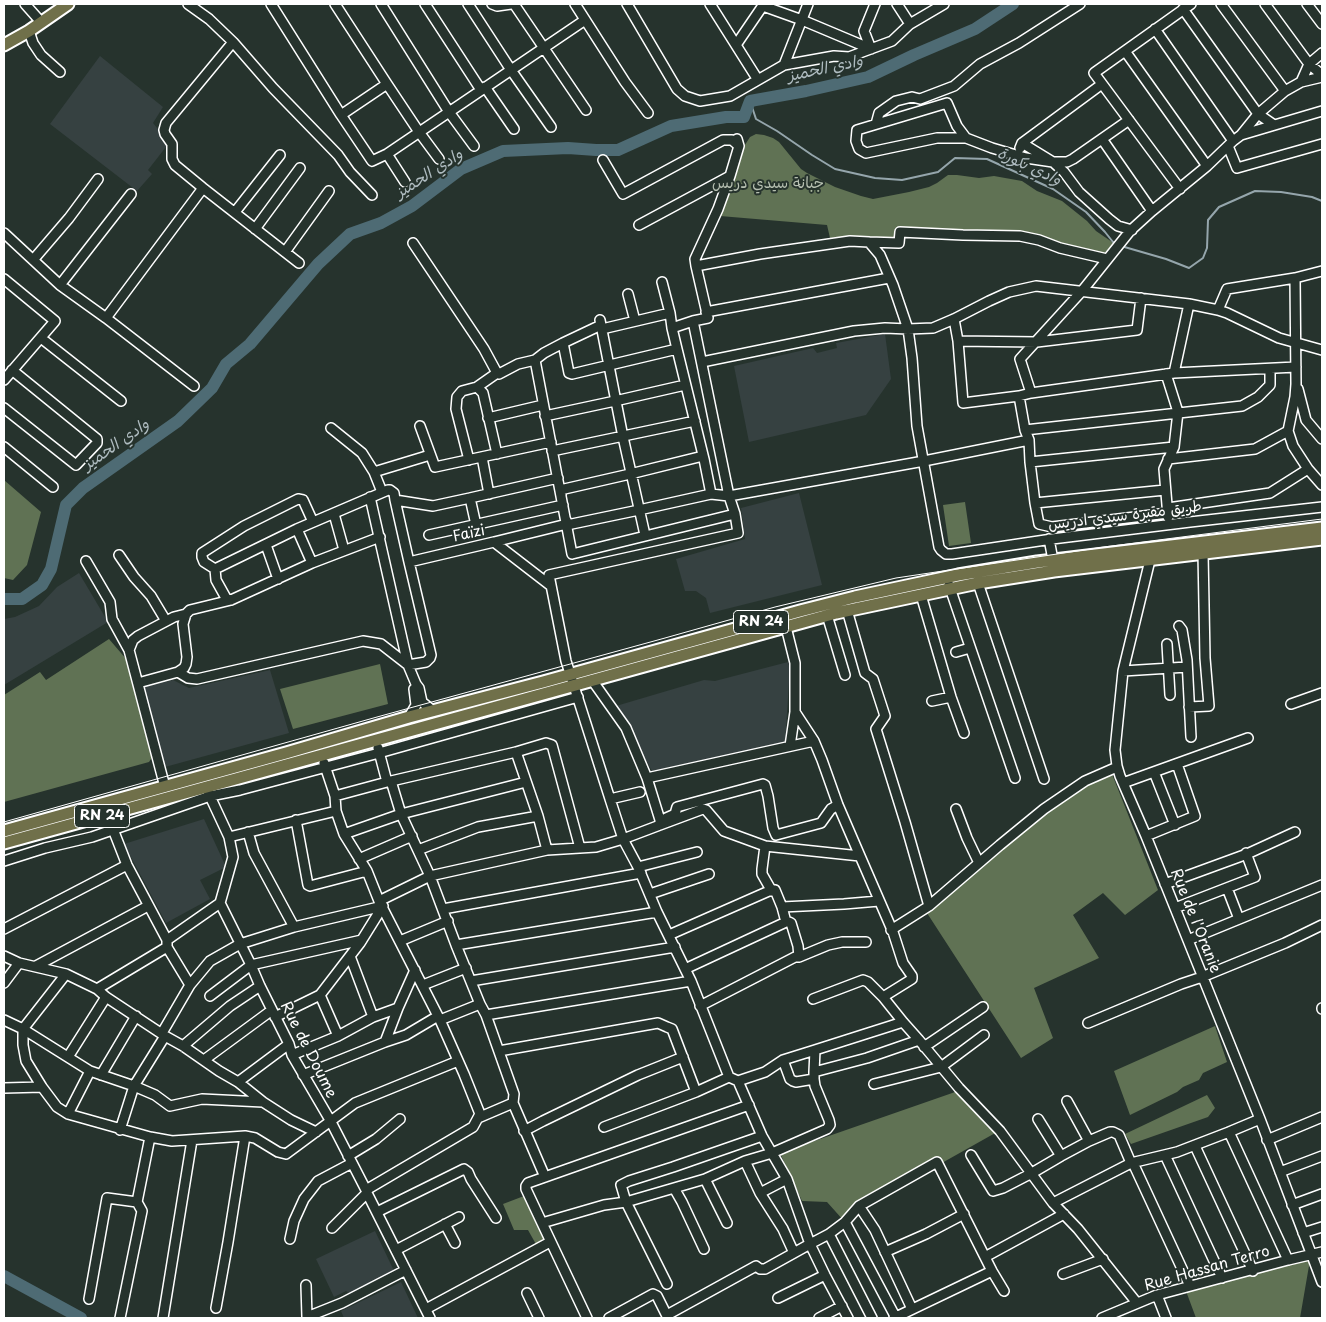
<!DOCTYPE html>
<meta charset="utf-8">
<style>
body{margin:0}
#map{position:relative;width:1326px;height:1322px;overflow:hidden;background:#26332d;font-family:"Playpen Sans",sans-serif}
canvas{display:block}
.frame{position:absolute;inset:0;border:5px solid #fff;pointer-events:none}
</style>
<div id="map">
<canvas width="1326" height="1322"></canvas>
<div class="frame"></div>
</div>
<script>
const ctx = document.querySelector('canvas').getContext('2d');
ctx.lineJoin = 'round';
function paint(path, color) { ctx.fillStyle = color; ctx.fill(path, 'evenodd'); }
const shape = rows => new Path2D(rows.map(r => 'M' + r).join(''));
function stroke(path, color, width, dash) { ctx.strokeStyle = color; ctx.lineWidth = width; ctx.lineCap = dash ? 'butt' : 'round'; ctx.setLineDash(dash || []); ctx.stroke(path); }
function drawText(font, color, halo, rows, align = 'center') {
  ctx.font = font + ' "Playpen Sans","Playpen Sans Arabic",sans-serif'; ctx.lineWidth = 4; ctx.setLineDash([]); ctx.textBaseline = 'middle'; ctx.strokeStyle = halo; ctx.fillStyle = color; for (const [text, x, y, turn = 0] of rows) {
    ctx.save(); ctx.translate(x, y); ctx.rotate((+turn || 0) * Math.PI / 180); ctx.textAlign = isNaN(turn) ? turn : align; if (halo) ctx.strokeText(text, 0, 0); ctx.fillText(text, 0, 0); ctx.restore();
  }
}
paint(shape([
 [100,56,163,107,153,123,169,143,148,170,152,174,137,191,50,124],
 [885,334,891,379,866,415,749,442,734,366,813,348,817,353,837,348,836,343],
 [799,493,822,585,710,613,706,598,696,591,685,591,676,559,745,539,741,508],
 [79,573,108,622,4,685,4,619,15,617,39,606,57,587],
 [788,662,790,668,785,743,652,771,616,706,704,680,715,681],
 [270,670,289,733,165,767,143,687,173,680,189,688],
 [204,819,226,867,200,880,210,899,166,923,124,844],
 [375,1231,395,1273,350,1294,346,1291,334,1297,316,1259],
 [401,1282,418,1318,344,1318,341,1311]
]), '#364141');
paint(shape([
 [756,134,764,135,773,138,779,142,801,169,807,173,835,187,861,196,873,199,909,192,929,187,937,183,948,175,957,175,979,178,994,176,1022,181,1037,191,1062,201,1087,221,1096,231,1115,244,1109,252,1104,253,1097,256,1037,237,994,230,974,232,898,230,894,241,847,237,830,238,827,225,720,216,743,148,750,137],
 [4,480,41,512,27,565,13,580,4,578],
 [965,502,971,543,949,546,943,505],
 [109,639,127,660,153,756,149,762,4,802,4,695,40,672,46,680],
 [380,664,388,704,293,729,280,689],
 [1112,774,1158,890,1125,915,1103,893,1073,915,1099,958,1034,988,1053,1038,1021,1058,927,913,967,877,1047,813,1090,782],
 [1215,1026,1227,1062,1203,1073,1199,1080,1183,1087,1177,1092,1130,1115,1114,1071],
 [958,1091,997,1132,869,1204,844,1221,827,1202,802,1201,780,1153],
 [1207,1095,1215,1108,1208,1117,1131,1144,1125,1134],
 [524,1196,545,1241,537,1246,528,1230,514,1230,503,1204],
 [1310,1260,1300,1318,1196,1318,1186,1291]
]), '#607254');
stroke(shape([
 [750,101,756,119,777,131,812,155,835,169,875,178,902,180,938,172,955,158,987,159,1053,189,1086,212,1105,232,1113,242,1117,244],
 [1121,246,1166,259,1189,268,1203,258,1207,248,1208,220,1219,207,1255,191,1281,192,1312,197,1322,201]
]), '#95a6ac', 2);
stroke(shape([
 [4,599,22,599,42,585,51,569,66,505,83,488,178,421,212,388,226,364,250,344,318,264,350,234,381,223,412,206,461,169,503,151,568,148,596,150,618,150,671,126,726,117,744,117,750,101,806,91,868,77,914,55,975,29,1013,4],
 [4,1276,81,1318]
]), '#4e6b74', 12);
const minor = shape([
 [25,4,41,22],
 [188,4,209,19,233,42,273,88,338,155,350,172,372,195],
 [271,4,341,115,372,161,387,154,585,20],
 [335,4,387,84,419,132,439,159],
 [381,4,449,112,474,146],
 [425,4,481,90],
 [468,4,511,70,551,127],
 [492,4,497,6,511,4],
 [514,4,586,110],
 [575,4,625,82,648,113],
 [627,4,677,89,685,96,700,101,730,96,784,65,834,56,849,57,892,41,910,24,944,4],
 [710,4,758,80],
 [897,4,910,24],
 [1221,4,1285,91],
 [1265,4,1309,64,1322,75],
 [1307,4,1322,24],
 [763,6,802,20,871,49],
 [1183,9,1258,114,1274,125],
 [1155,29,1233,141],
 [29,31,33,43,41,55,60,72],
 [233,42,166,123,164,130,165,134,172,144,172,159,175,165,203,188,299,263],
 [736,45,764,4],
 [871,49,864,31,875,4],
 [1125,51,1207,166],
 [784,65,808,4],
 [1301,82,1322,77],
 [485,87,514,129],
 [341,115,387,84],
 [876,124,879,113,896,101,912,97,920,99,954,86,980,64,1019,43,1080,4],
 [1241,135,1322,111],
 [966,138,937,138,866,153,859,149,856,141,857,130,947,103,957,126,966,138,992,148,1026,158,1053,162,1064,172,1079,192,1109,219,1118,226,1132,230],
 [737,139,739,146,730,176,718,209,695,259,696,266,760,254,850,241,869,242,880,255,893,285,908,329,912,358,917,426,939,547,941,550,946,554,952,554,1052,539,1190,522,1322,507],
 [1102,139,1152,211],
 [1022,143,1053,162,1067,162,1073,159,1129,120],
 [1228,146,1237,168,1322,144],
 [1020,148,1022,143,1102,84],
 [387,154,405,182],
 [603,160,623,194,723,140,732,140,739,146],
 [1180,189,1094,73,1191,4],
 [235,212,280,155],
 [639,225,730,176],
 [255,229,300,168],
 [4,233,60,285,106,318,194,386],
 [869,242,899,243,900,232,963,235,1020,236,1039,240,1060,248,1107,259],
 [413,243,484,349,497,373,499,374,518,364,535,360,544,353,563,343,569,373,572,374,677,349],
 [285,252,329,191],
 [33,260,69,218,98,179],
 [1295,278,1296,384,1295,397,1288,431,1293,446,1308,469,1322,485],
 [4,279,55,321,4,380],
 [662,282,670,313],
 [60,285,131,194],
 [628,294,635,321],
 [1218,310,1227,289,1295,278,1322,271],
 [706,312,889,278],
 [106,318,203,188],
 [954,319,958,341,963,403,1019,396],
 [600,320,623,437,645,535],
 [693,321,708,318,696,266],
 [602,329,670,313,672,328,677,349,704,459,711,494,729,496,693,321,672,328],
 [41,338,121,401],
 [958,341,1037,342,1137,330,1141,298],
 [563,343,601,325],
 [535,360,572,554,735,514],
 [702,362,854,331,885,328,908,329,933,328,954,319,989,301,1009,292,1036,286,1189,304,1218,310,1227,313,1279,338,1322,350],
 [1174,373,1189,304],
 [1166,374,1178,412,1174,447,1164,469,1168,517],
 [477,387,497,373],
 [1298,389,1306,420,1322,439],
 [1031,393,1020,359,1082,291,1130,231,1152,211,1207,166,1233,141,1241,135,1258,114,1285,91,1301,82,1309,64,1322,53],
 [4,408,76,465,97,443,97,439,12,370],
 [545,416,615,401,685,385],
 [488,418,543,405],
 [420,426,435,467,551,442],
 [331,428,362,453,374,472,382,492],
 [1025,430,1242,406,1258,397,1270,385,1270,369],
 [1029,440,1030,462,1174,447],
 [4,447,53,487],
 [552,451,695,421],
 [482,457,489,494],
 [1168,459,1255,449,1288,431],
 [469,460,456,409,457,397,462,391,477,387,483,393,497,454],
 [1030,462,1035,503,1039,524,1052,527,1168,513],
 [374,472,430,455],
 [561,495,560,490,630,474,703,456],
 [370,497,408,665,416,684,419,688,422,702,433,711],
 [470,498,558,478],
 [395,500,433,506,470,498,476,525],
 [1035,503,1165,490],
 [1168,508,1270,493,1308,469],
 [334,514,344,550],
 [566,520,567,525,639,510,711,494],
 [297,529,312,563],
 [429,535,563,505],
 [1049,539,1053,560],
 [494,542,567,524],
 [266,545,278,579],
 [119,555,134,577,151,596,166,621],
 [1151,556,1123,671,1115,750,1117,766,1120,776,1146,836,1260,1119,1322,1282],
 [86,561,110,602,112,619,129,650],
 [409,562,494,542,551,586],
 [215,569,204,562,202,557,202,553,244,526,298,499,303,500,313,522],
 [978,583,1044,779],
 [949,585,1015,778],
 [921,595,951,697,964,733],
 [847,610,865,673,873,679,885,716,876,729,905,822,929,906],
 [827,615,845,675],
 [1179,626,1182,630,1187,660,1191,737],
 [786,627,795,663,795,712,814,741,822,760,838,805,860,856,893,932,903,963,912,976,912,979,883,997,903,1022,919,1040,959,1088,1000,1131,1053,1203,1078,1229,1137,1303],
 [1167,644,1170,695],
 [956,652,970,648],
 [1123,671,1187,667],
 [178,672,188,678,197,679,363,641,381,644,408,665,426,662,430,658,431,655,409,562,395,500,394,493,390,490,388,490,297,529,215,569,216,580,226,598,231,600],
 [592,680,626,728,647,778,660,820,660,825],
 [138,683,178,672,184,668,186,664,187,657,183,624,186,614,190,610,231,600,312,563,380,537],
 [932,701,951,697],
 [1291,704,1322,693],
 [1189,707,1209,706,1205,658,1203,553],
 [409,717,416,705,414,689],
 [790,746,795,712],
 [378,748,387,782],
 [516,752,538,816,547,850],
 [324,763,335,796,336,811,344,834,367,871,379,901,440,1020,464,1074,480,1114,473,1127,366,1190],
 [1154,772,1175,825],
 [647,778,814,741],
 [391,781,401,814,430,876,456,945,480,1004,486,1015,514,1094,513,1103,478,1118],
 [1123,783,1248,738],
 [165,787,129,650,133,640,138,636,174,617,186,614],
 [208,792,229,837,233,857,220,903,251,965,260,986,289,1044,292,1055,330,1120,366,1190,367,1193,430,1318],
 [640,792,610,799,566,661,549,575,738,533,735,514,729,496,924,461,1029,440,1025,430,1019,396,1031,393,1174,373,1296,367],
 [335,796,387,782,516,752,546,743,552,745,580,848],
 [610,799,623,839,638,867,657,912,691,981,729,1077],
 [956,809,967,838,979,863],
 [107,814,127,865,167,940,167,947,190,985],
 [666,818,675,814,677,807,763,784,765,785,768,796,773,828,776,835,821,823,831,809,838,805],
 [296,820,308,885,310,886,367,871],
 [248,832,254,853,294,927],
 [344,834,401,814,526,782],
 [1146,836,1195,816,1177,764],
 [229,837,336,811],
 [418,850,478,827,538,816],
 [359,859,412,836],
 [4,861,45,848,92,837,210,796,240,790,379,753,578,697],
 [638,867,697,852],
 [1165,884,1247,854,1295,832],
 [1227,888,1239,919],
 [769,891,775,890,782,907,786,922],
 [650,894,709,874],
 [379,901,430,876,547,850,596,847,623,839,660,825,703,809,706,810,724,831,765,846,860,856],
 [782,907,844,904,879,901],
 [1175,908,1255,877,1246,853],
 [443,909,641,873],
 [4,929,127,865],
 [891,930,929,906,1000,845,1044,809,1085,781,1117,767],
 [669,935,769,891,770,888,762,874,762,869,765,846],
 [167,940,220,903],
 [1188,940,1322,885],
 [400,941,448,921],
 [456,945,657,912],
 [4,956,19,963,66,974,97,989,106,997,165,1036,183,1046,219,1071,238,1082,263,1102,291,1120,316,1132],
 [350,956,373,1017],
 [799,957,828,945,842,942,866,942],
 [36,966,148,906],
 [685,969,786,922,789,922,791,923,798,946,799,957,795,957,700,1006],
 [66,974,23,1029,23,1045,26,1061,42,1087,57,1107,68,1114,150,1137,172,1141,245,1136,255,1138,278,1152,286,1154,355,1103,458,1061],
 [471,981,675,947],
 [4,983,19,963],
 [423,985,466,968],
 [97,989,167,947],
 [320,995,338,1036],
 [210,996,251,965,362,940],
 [813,999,863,980,868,982,883,997],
 [1322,1008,1322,1009],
 [486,1015,691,981],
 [275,1017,320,995,360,943,383,906],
 [4,1020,23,1029,90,1071,134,1086,155,1095,170,1106,202,1099,263,1102],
 [440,1020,480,1004],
 [1088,1023,1181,984,1202,977,1285,943,1322,925],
 [162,1033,190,985,210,961,240,944,294,927,383,906],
 [385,1042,398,1008,415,970],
 [183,1046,230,1006,260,986],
 [924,1047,983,1007],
 [499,1051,658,1023,667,1027,672,1029,696,1092,729,1077,738,1081,762,1136,787,1179],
 [292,1055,338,1036,373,1017,398,1008],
 [68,1057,106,997],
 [204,1060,272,1010],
 [783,1060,790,1079,793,1081,796,1082,814,1079],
 [814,1072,815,1050,903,1022],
 [101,1075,136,1016],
 [303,1075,385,1042,406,1035,438,1016],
 [738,1081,765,1072,783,1060,815,1050],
 [238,1082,289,1044],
 [874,1084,941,1067,984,1035],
 [4,1088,42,1087],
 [1067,1101,1089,1141],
 [513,1103,545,1177],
 [68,1114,90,1071],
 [1038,1119,1061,1156],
 [604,1127,696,1092],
 [120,1130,134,1086,165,1036],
 [524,1131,543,1121,638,1075,683,1057],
 [1229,1132,1288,1260],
 [1267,1140,1322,1117],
 [1195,1146,1253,1271],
 [971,1155,993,1191,1003,1188,1032,1173,1061,1156,1089,1141,1110,1132,1113,1132,1119,1135,1131,1163],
 [1165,1155,1222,1278],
 [348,1156,376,1139,400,1119],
 [745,1161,760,1193,783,1229,794,1253],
 [1133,1163,1190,1286],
 [1280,1172,1322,1156],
 [705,1179,727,1223],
 [674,1188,682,1202,704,1249],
 [760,1193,787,1179,810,1244,829,1234,872,1318],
 [1053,1203,1131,1163,1177,1152,1229,1132,1260,1119],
 [1292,1205,1322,1194],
 [859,1206,875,1230,912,1309],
 [377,1212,464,1169,468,1172,471,1179,496,1218],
 [845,1222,896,1318],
 [542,1223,526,1189,526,1186,528,1183,749,1105],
 [445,1224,455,1243],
 [332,1228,367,1193],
 [1303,1233,1322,1227],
 [829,1234,845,1222,859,1206,937,1162,992,1271,1004,1291],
 [290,1239,294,1221,304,1199,318,1181,352,1163],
 [396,1250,459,1217],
 [885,1252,926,1234,964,1214],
 [985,1257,1064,1214],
 [1063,1274,1103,1259],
 [667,1284,626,1202,621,1185,629,1181,673,1167,762,1136],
 [306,1285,307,1317,342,1303,406,1270],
 [527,1293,539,1318],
 [1157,1295,1166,1318],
 [778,1298,825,1275],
 [89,1299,107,1198,137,1202,150,1137],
 [216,1308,228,1242,245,1136],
 [426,1309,550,1242],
 [667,1315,756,1266,760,1269,765,1269,810,1244,825,1275,848,1318],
 [120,1318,142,1211,137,1202],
 [163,1318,192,1140],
 [587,1318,542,1223,604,1205,626,1202,705,1179,745,1161,772,1153,827,1129,830,1125,829,1120,815,1086,814,1079,814,1072,867,1058,919,1040],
 [609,1318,653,1294,657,1296,668,1318],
 [819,1318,842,1306],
 [894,1318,992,1271],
 [1102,1318,1157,1295,1288,1260,1322,1252]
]);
const major = shape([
 [4,45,29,31,68,4],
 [4,831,286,753,409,717,543,682,800,611,855,597,958,575,1037,562,1322,528],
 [4,843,836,613,978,583,1054,571,1322,539]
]);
stroke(minor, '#fff', 12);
stroke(major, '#fff', 15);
stroke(minor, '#26332d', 9);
stroke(major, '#70704a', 11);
stroke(shape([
 [4,822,377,717,665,638,775,607,896,578,1104,547,1322,519]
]), '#fff', 1);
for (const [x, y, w] of [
 [761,622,55],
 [102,816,55]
]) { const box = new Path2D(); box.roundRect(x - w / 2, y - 11.5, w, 23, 4); ctx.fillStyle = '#26332d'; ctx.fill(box); stroke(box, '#fff', 1); }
drawText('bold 14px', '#fff', null, [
 ["RN 24",761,622],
 ["RN 24",102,816]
]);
drawText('15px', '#b7c0b2', '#26332d', [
 ["جبانة سيدي دريس",768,184]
]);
drawText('15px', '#fff', '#26332d', [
 ["طريق مقبرة سيدي ادريس",1125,516,-7],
 ["Faïzi",469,534,-12],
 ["Rue de l'Oranie",1195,921,68],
 ["Rue de Doume",308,1050,63],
 ["Rue Hassan Terro",1207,1269,-16]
]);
drawText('italic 16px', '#afbcc0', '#26332d', [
 ["وادي الحميز",825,69,-12],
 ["وادي بكورة",1029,167,25],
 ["وادي الحميز",429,174,-33],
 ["وادي الحميز",116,445,-35]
]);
</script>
